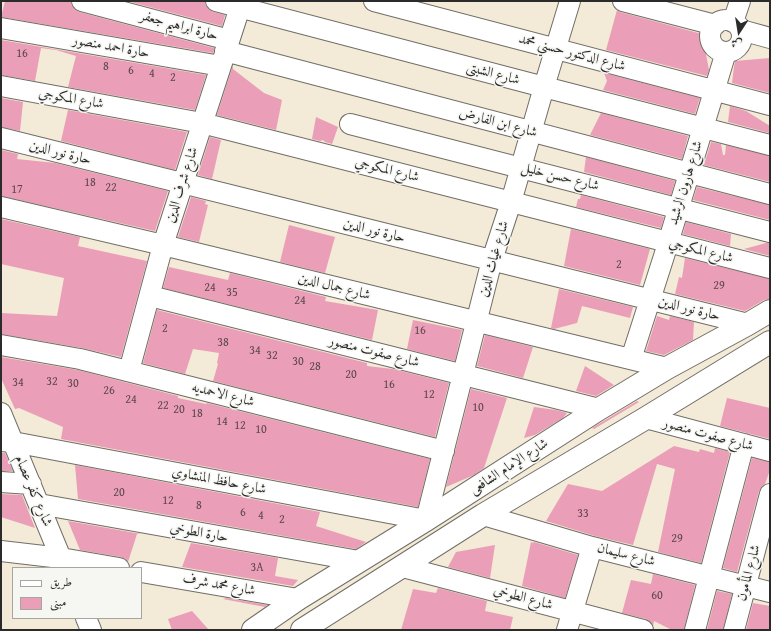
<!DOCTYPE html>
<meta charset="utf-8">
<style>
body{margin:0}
#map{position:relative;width:771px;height:631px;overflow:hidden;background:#f3ead7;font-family:"Gentium Book Plus",Amiri,serif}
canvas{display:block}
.frame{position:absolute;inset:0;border:2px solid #2b2b2b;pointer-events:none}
.legend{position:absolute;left:12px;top:567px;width:130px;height:52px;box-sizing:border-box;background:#f6f6f2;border:1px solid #a5a5a2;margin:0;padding:5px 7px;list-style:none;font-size:12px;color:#2b2b2b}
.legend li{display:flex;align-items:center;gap:8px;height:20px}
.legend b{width:20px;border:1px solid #a5a5a2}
.north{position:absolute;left:719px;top:12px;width:40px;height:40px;-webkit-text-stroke:3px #f6f6f2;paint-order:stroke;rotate:192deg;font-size:11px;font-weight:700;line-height:16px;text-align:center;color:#2b2b2b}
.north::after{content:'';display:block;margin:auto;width:14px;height:18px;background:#2b2b2b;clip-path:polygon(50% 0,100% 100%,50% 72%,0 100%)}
</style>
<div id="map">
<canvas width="771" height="631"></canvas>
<div class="frame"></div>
<ul class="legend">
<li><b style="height:5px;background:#fff"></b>طريق</li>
<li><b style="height:11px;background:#eb9eb7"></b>مبنى</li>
</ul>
<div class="north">ش</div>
</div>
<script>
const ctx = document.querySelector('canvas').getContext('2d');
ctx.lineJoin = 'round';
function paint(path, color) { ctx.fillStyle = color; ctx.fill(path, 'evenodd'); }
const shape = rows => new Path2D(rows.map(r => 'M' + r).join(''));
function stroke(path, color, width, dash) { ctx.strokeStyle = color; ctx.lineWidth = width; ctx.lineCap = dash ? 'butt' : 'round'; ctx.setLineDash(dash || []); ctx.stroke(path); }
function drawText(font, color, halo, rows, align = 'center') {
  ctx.font = font + ' "Gentium Book Plus",Amiri,serif'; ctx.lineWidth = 3; ctx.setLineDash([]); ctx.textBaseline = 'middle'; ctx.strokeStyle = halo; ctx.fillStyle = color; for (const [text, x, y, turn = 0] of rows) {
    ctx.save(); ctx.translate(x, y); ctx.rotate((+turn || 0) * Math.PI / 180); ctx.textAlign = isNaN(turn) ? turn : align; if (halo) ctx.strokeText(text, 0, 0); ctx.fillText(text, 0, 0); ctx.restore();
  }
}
paint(shape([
 [5,1,71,1,71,4,74,9,79,12,214,48,214,51,213,53,1,17],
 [127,1,205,1,205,4,208,9,213,12,225,15,222,26],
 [617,10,620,12,702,34,709,70,707,76,606,50],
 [1,40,206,75,195,110,68,87,76,56,56,50,41,48,35,81,1,75],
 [770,58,770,93,732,83,734,67,735,61],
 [233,65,233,69,264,93,282,100,276,130,217,115],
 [604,73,700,98,695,114,603,90,607,81],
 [1,98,23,102,20,131,1,127],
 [730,106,746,111,770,126,769,133,728,122],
 [68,110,187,132,175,170,61,141],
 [601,113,688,136,682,159,590,135],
 [316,117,338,127,332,144,325,142,323,140,320,141,312,139],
 [210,137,221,140,212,179,198,175],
 [711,142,721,144,723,155,725,155,726,145,770,156,770,182,704,165],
 [1,150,18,154,17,159,55,163,168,191,155,231,1,196],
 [586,157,675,181,671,195,584,172],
 [697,187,770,205,770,220,693,200],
 [581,195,664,217,661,228,576,207,578,199,580,199],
 [191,197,206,201,205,204,208,205,199,242,178,237],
 [1,219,80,237,78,246,147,261,121,357,82,348,1,334,1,313,57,316,64,278,1,264],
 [686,222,731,234,730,246,683,234],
 [289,225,335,237,325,273,280,262],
 [571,229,650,249,640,285,564,266],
 [766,243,770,243,770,256,744,249],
 [685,258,770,279,770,299,764,300,745,311,675,294,679,277,682,278],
 [169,267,228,280,230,273,326,297,325,301,378,310,372,340,163,288],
 [559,289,633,307,630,318,582,306,577,323,554,329,551,328],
 [157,310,367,363,367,366,393,369,449,383,435,437,213,381,218,364,217,363,219,353,193,349,185,374,143,363],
 [657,316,669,320,670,316,694,322,693,340,664,355,646,351],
 [413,320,462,330,455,361,407,349],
 [485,335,533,347,523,378,477,366],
 [1,357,78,370,178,396,178,398,206,404,207,403,430,459,418,507,61,439,63,427,19,408,15,409,1,378],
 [585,366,614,385,596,396,576,391],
 [471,389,507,398,484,468,474,475,446,487],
 [727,398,770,408,770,439,720,426],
 [637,401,639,402,594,429,592,428],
 [534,407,556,410,567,413,563,418,535,435,524,438],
 [674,446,699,452,700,449,714,453,715,448,730,452,701,563,658,552,675,469,657,464,633,545,595,536,546,521,568,484,602,491],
 [1,453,5,453,13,471,1,471],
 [752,458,770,462,770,470,765,484,762,486,759,491,737,572,723,568],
 [75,465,320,512,316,526,366,542,356,549,78,499],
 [1,494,22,495,35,528,1,517],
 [68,521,141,534,137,534,128,562,126,559,121,557,80,550],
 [531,542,533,543,534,542,578,555,565,598,522,586],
 [191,543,278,558,275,576,298,580,293,586,182,567],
 [495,545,490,578,448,567,456,552],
 [653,574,695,585,684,630,672,630,654,621,653,626,651,622,646,619,622,613,631,580,651,584],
 [438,588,487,601,485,611,513,617,510,630,401,630,413,589,436,593],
 [717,591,732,594,723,630,707,630],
 [226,598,267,605,265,607,223,599],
 [753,603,770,606,770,630,746,630],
 [192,611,209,630,172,630,168,619]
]), '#eb9eb7');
const street = shape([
 [82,1,229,40],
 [216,1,544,87,770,145],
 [374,1,770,105],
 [623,1,715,25],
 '710 36a16 16 0 1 1 32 0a16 16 0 1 1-32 0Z',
 [733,22,740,1],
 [1,28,221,66],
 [741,30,770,38],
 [225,51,770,194],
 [1,86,202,123,770,268],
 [350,124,770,232],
 [1,138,748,324],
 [1,207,163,245,667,368],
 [150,296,599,409],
 [1,345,80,359,444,451],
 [631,359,665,253,726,52],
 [129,371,163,245,242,1],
 [1,413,65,568],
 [646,418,770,451],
 [1,441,13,442,426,520,492,260,511,202,544,87,570,1],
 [1,482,31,484],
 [39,504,359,561],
 [483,515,592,547,770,592],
 [1,551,61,558,119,568],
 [403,567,643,630],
 [141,572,298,599],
 [86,618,91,630],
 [567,630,592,547],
 [695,630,744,444],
 [734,630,770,494]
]);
const secondary = shape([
 [253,630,298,599,426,520,599,409,667,368,748,324,770,311],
 [302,630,483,515,646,418,770,342]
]);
stroke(street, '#716e67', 22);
stroke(secondary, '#716e67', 24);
stroke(street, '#fff', 20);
stroke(secondary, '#fff', 22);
drawText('12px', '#5b484e', null, [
 ["16",22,54],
 ["8",106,67],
 ["6",131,71],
 ["4",152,74],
 ["2",173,78],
 ["18",90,183],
 ["22",111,188],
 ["17",17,190],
 ["2",619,265],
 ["29",719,286],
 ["24",210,288],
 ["35",232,293],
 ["24",300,301],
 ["2",165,329],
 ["16",420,331],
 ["38",223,343],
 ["34",255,351],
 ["32",272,356],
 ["30",298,362],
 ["28",315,367],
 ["20",351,375],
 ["32",52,382],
 ["34",18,383],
 ["30",73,384],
 ["16",389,385],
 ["26",109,391],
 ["12",429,395],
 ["24",131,400],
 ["22",163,406],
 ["10",478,408],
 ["20",179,410],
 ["18",197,414],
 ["14",222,422],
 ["12",240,426],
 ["10",261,430],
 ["20",119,493],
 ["12",168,501],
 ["8",199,506],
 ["6",243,513],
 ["33",583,514],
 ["4",261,516],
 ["2",282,520],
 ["29",677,539],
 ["3A",257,568],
 ["60",657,596]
]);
drawText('14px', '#2b2b2b', '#f6f6f2', [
 ["حارة ابراهيم جعفر",179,26,15],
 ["حارة احمد منصور",111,47,10],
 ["شارع الدكتور حسني محمد",572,53,15],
 ["شارع الشبتى",493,74,15],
 ["شارع المكوجي",71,99,10],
 ["شارع ابن الفارض",498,123,15],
 ["حارة نور الدين",60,153,14],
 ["شارع المكوجي",387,170,14],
 ["شارع حسن خليل",560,177,14],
 ["شارع هارون الرشيد",686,183,-73],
 ["شارع شرف الدين",182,185,-72],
 ["حارة نور الدين",374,231,14],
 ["شارع المكوجي",701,251,14],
 ["شارع غياث الدين",494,259,-74],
 ["شارع جمال الدين",334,287,14],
 ["حارة نور الدين",689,309,14],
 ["شارع صفوت منصور",374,352,14],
 ["شارع الاحمديه",223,395,14],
 ["شارع صفوت منصور",708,435,15],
 ["شارع الإمام الشافعى",509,467,-33],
 ["شارع حافظ المنشاوي",219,481,11],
 ["شارع كفر عصام",33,491,67],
 ["حارة الطوخي",199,533,10],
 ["شارع سليمان",626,555,14],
 ["شارع المأمون",749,573,-75],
 ["شارع محمد شرف",219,585,10],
 ["شارع الطوخي",523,598,15]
]);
</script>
